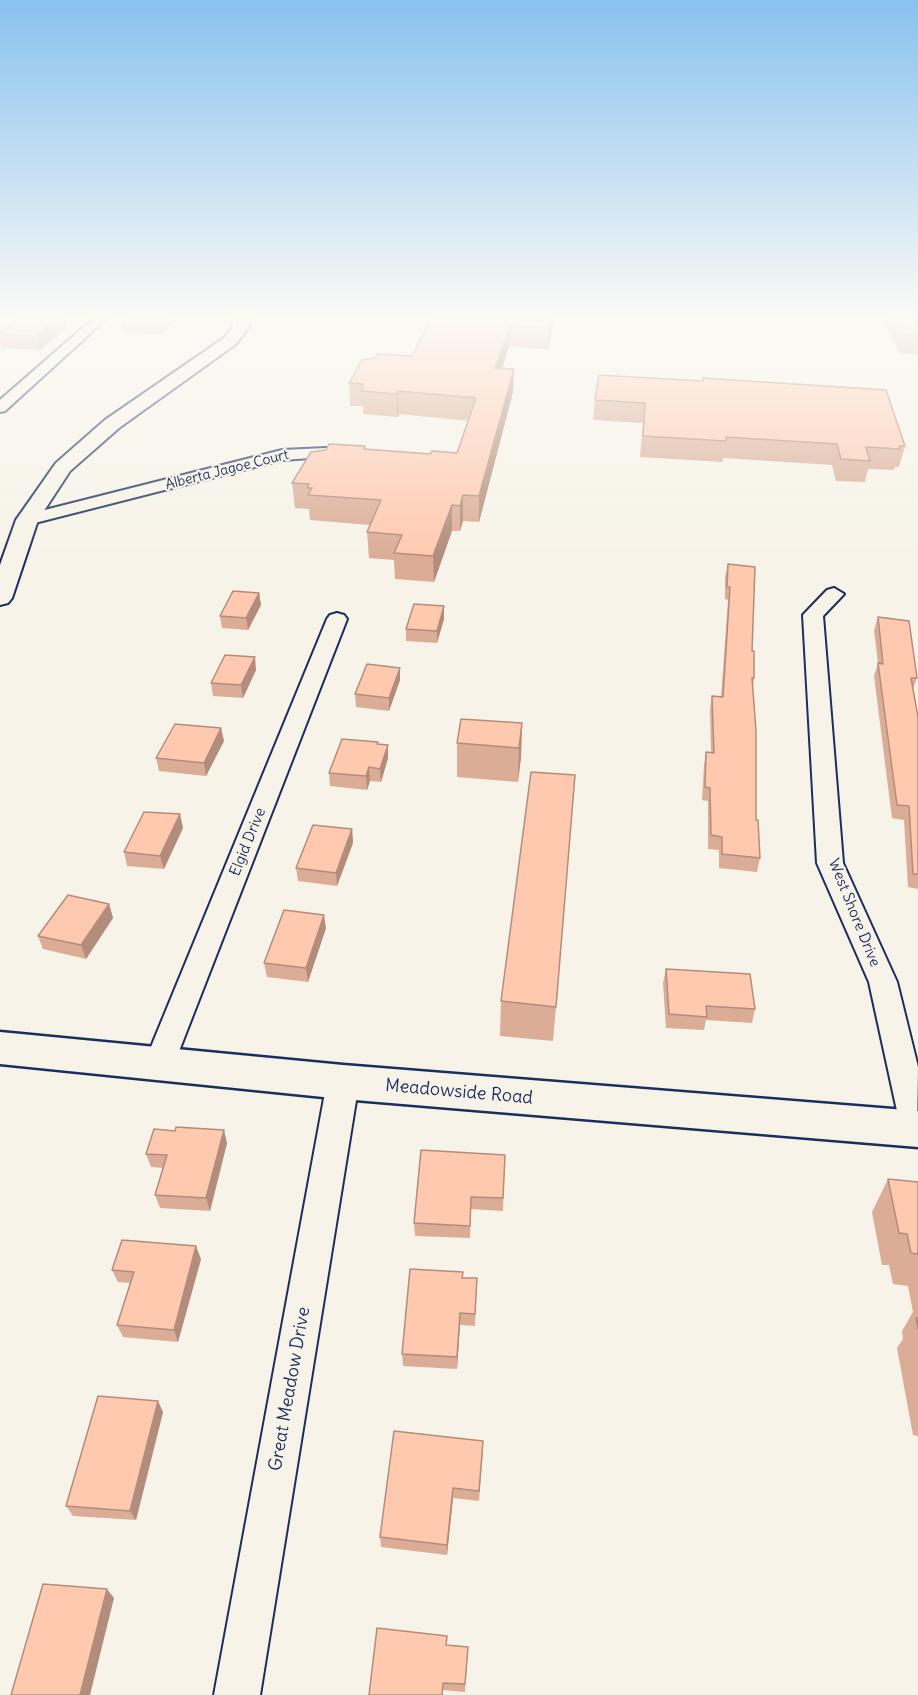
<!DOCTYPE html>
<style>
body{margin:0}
canvas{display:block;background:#f7f3e8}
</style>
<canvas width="918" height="1695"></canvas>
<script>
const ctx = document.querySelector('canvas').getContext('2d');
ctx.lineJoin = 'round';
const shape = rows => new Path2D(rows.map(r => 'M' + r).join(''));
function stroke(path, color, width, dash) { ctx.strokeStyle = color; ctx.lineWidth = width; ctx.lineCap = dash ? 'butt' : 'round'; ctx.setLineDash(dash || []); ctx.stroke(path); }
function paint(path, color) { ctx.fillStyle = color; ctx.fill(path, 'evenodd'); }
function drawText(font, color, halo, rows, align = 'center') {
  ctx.font = font + ' Delius,sans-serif'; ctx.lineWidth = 4.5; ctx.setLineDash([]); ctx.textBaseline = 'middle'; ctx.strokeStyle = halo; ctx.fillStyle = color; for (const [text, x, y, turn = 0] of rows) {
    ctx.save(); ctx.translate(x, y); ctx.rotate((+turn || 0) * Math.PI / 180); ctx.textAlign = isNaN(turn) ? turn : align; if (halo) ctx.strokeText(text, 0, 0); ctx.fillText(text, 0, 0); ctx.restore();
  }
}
const minor = shape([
 [93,319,106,319,5,411,0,412,0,400,93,319],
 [348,447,354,449,356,452,354,455,282,460,27,525,18,520,21,516,282,450,348,447],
 [834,588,844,594,823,616,843,863,897,982,918,1067,917,1143,906,1139,901,1129,869,982,817,863,803,615,827,590,834,588],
 [337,613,344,615,347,619,174,1064,170,1073,159,1077,148,1073,144,1064,327,619,330,615,337,613],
 [343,1069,354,1073,359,1082,260,1695,214,1695,327,1082,332,1073,343,1069]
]);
const tertiary = shape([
 [234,319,250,319,249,327,236,344,119,428,70,471,38,520,12,598,8,603,0,605,0,565,16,520,56,463,105,420,224,338,233,326,234,319]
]);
const secondary = shape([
 [0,1032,343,1065,918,1111,918,1147,343,1099,0,1064,0,1032]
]);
stroke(minor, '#1b2f5e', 4);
stroke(tertiary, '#1b2f5e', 4);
stroke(secondary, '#1b2f5e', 5);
paint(minor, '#f7f3e8');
paint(tertiary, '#f7f3e8');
paint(secondary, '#f7f3e8');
paint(shape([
 [177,319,161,335,124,333,122,323],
 [431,319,554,319,548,349,509,347,502,368,514,369,513,392,479,522,463,521,460,531,452,531,434,582,395,579,394,560,369,558,367,532,370,525,310,520,309,509,295,508,292,483,366,449,430,454,457,453,469,421,399,414,398,417,363,414,363,406,350,406,349,383,412,356],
 [883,319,918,319,918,356,917,354,899,353],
 [65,328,40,350,2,348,0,340,0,333],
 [703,378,905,446,899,467,895,467,894,470,868,469,865,482,836,481,832,465,723,458,723,462,640,457,643,423,593,420,595,400,703,381],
 [728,564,752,651,754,678,753,686,756,820,760,858,757,872,719,868,719,850,708,849,708,801,702,800,704,765,706,752,711,752,710,709,712,696,721,697,728,600,725,599,725,577],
 [259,593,261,605,248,630,222,628,220,616],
 [878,617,917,678,913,689,918,717,918,889,908,887,904,820,892,818,874,676,878,663,874,630],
 [444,619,437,643,406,641,406,629],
 [256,670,243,698,213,696,211,683],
 [400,680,389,711,356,707,355,694],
 [522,723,521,757,518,782,457,777,457,743],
 [224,741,206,776,159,771,156,758],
 [378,744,388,745,388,758,381,782,370,781,367,790,330,786,329,773],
 [183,828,164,869,127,866,124,852],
 [352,829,353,843,337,886,298,881,296,868],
 [109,904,113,918,86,959,43,949,38,936],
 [326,928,308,982,267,977,264,963],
 [666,969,755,1009,752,1023,706,1020,704,1030,666,1028,663,983],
 [501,1001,556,1007,553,1041,500,1036],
 [227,1143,210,1211,160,1208,155,1195,163,1168,151,1167,146,1154],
 [505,1155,503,1211,471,1209,470,1238,415,1236,414,1223],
 [888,1179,918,1182,918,1436,913,1435,897,1348,903,1339,902,1331,913,1312,908,1286,893,1284,889,1265,882,1265,872,1212],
 [201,1259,178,1342,123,1337,117,1325,130,1283,118,1282,112,1270],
 [463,1278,477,1278,475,1326,460,1325,457,1369,403,1366,402,1354],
 [163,1412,136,1520,73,1516,66,1506],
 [483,1451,479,1501,453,1498,447,1555,381,1547,380,1537],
 [447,1645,468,1647,465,1692,443,1690,443,1695,369,1695]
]), '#dbad97');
paint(shape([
 [56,319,69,319,65,328,40,350,36,336],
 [166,319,177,319,161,335,159,325],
 [551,319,554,319,548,349,549,328],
 [510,326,509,347,495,390,495,368],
 [514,369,513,392,479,522,479,496],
 [398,391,399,414,398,417,397,394],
 [463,495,463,521,460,531,460,506],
 [452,505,452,531,434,582,433,556],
 [259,593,261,605,248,630,246,618],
 [444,606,444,619,437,643,437,631],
 [255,657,256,670,243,698,241,685],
 [400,668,400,680,389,711,389,698],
 [522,723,521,757,518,782,519,748],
 [221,728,224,741,206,776,204,763],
 [388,745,388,758,381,782,380,769],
 [369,767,370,781,367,790,366,776],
 [180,814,183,828,164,869,160,856],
 [352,829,353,843,337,886,336,873],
 [109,904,113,918,86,959,81,945],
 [324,915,326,928,308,982,306,968],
 [224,1130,227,1143,210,1211,206,1198],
 [196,1246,201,1259,178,1342,174,1330],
 [460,1313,460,1325,457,1369,457,1357],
 [158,1401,163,1412,136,1520,130,1511],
 [453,1488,453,1498,447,1555,447,1545],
 [107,1589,114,1598,90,1695,80,1695]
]), '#b28d7b');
const building = shape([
 [18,319,56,319,36,336,0,334,0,333,18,319],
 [127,319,166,319,159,325,122,323,127,319],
 [431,319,551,319,549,328,510,326,495,368,514,369,479,496,463,495,460,506,452,505,433,556,394,553,402,535,367,532,381,500,308,495,312,488,307,488,309,484,292,483,311,452,326,450,329,444,365,446,364,449,430,454,432,451,457,453,476,398,398,391,397,394,362,391,363,384,349,383,362,360,375,358,378,354,412,356,431,319],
 [896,319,918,319,918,335,904,334,896,319],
 [599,375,703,381,703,378,886,390,905,446,899,446,900,449,866,447,870,461,841,459,837,444,726,437,726,441,643,436,645,403,595,400,599,375],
 [728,564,755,567,752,651,754,651,754,678,752,678,756,731,756,820,758,820,760,858,722,854,722,837,711,835,710,788,705,787,706,752,714,753,712,696,723,697,730,587,727,587,728,564],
 [233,591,259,593,246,618,220,616,233,591],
 [414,604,444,606,437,631,406,629,414,604],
 [878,617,909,621,917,678,911,678,918,717,918,874,913,874,909,806,897,805,878,663,883,664,878,617],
 [225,655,255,657,241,685,211,683,225,655],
 [367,664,400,668,389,698,355,694,367,664],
 [461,719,522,723,519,748,457,743,461,719],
 [175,724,221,728,204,763,156,758,175,724],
 [342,739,378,742,377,744,388,745,380,769,369,767,366,776,329,773,342,739],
 [531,772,575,775,556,1007,501,1001,531,772],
 [144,812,180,814,160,856,124,852,144,812],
 [313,825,352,829,336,873,296,868,313,825],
 [68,895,109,904,81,945,38,936,68,895],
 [284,910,324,915,306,968,264,963,284,910],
 [666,969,750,974,755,1009,706,1006,707,1017,669,1014,666,969],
 [176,1127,224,1130,206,1198,155,1195,167,1155,146,1154,154,1129,175,1131,176,1127],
 [421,1150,505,1155,503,1198,471,1197,470,1226,414,1223,421,1150],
 [888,1179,918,1182,918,1254,911,1253,907,1234,899,1233,888,1179],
 [122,1240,196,1246,174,1330,117,1325,134,1272,112,1270,122,1240],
 [410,1269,463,1272,462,1278,477,1278,475,1314,460,1313,457,1357,402,1354,410,1269],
 [916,1318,918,1318,918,1329,916,1318],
 [98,1396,158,1401,130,1511,66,1506,98,1396],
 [394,1431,483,1441,479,1491,453,1488,447,1545,380,1537,394,1431],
 [43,1584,107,1589,80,1695,11,1695,43,1584],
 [377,1628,447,1636,446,1645,468,1647,465,1684,443,1683,442,1695,369,1695,377,1628]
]);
paint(building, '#ffc9b0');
stroke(building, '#b28d7b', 1.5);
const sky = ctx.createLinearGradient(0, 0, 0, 556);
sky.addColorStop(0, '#88c2ef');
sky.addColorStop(0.57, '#fbfaf5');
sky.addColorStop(1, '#fbfaf500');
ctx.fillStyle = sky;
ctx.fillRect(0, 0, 918, 556);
drawText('14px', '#1b2f5e', '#f7f3e8', [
 ["Alberta Jagoe Court",227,470,-14]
]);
drawText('15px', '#1b2f5e', '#f7f3e8', [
 ["Elgid Drive",248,842,-68],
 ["West Shore Drive",854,913,68]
]);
drawText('18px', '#1b2f5e', '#f7f3e8', [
 ["Meadowside Road",459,1092,5],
 ["Great Meadow Drive",290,1389,-80]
]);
</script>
